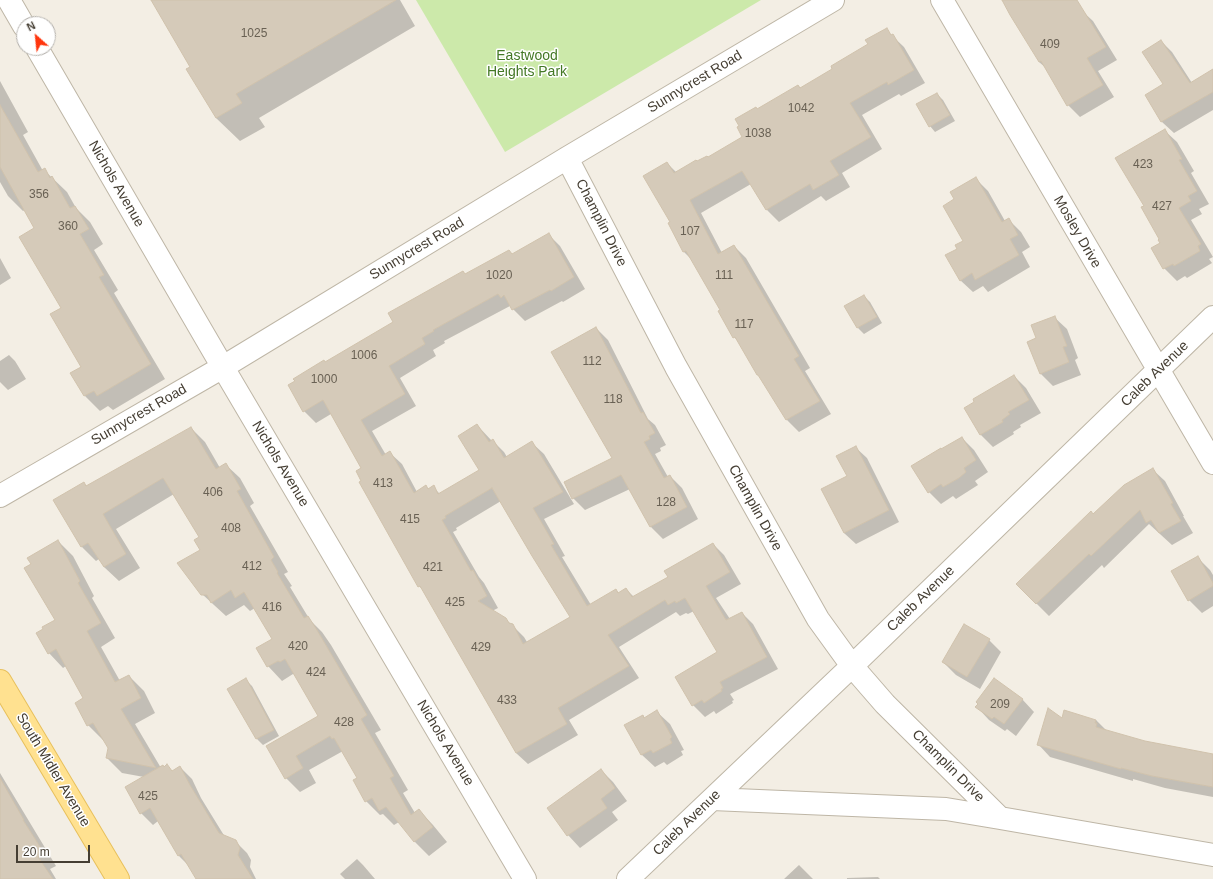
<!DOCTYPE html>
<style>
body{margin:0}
#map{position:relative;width:1213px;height:879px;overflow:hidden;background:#f3eee4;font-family:Arial,sans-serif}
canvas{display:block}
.north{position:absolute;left:16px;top:16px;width:40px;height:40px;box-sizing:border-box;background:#fff;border:1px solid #b5b2ad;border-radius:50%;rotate:333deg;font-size:11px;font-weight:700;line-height:16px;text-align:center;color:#453e33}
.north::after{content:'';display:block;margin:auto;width:14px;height:18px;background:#ff360e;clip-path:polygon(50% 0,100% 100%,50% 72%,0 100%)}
.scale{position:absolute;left:16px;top:845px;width:74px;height:18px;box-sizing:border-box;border:2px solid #453e33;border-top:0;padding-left:5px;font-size:12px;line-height:14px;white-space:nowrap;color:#453e33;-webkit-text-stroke:3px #fff;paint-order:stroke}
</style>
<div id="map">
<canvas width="1213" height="879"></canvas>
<div class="north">N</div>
<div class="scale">20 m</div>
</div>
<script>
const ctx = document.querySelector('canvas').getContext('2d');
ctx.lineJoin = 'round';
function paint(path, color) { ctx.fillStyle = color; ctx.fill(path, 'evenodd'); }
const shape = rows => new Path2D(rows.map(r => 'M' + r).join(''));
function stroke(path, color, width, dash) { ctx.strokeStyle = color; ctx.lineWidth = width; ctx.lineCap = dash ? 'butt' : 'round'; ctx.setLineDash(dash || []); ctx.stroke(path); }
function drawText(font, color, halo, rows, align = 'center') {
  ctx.font = font + ' Arial,sans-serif'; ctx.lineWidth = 3; ctx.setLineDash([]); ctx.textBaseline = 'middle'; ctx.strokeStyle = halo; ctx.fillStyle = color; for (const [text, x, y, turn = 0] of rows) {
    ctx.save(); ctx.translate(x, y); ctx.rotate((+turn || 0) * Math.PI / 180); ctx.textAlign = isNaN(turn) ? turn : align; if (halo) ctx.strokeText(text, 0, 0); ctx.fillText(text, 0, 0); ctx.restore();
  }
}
paint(shape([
 [416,0,761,0,505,152]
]), '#cce9aa');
paint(shape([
 [152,0,400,0,415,26,259,118,265,127,240,141,216,118,188,69,192,67],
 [1062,0,1081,10,1093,21,1117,60,1098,71,1114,97,1080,117,1068,105,1046,68,1039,62],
 [886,30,904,47,925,83,901,96,899,94,862,115,882,149,842,173,850,187,826,201,821,196,779,222,767,210,751,184,701,213,722,253,734,246,746,258,810,368,805,371,831,414,799,432,787,420,740,343,734,337,721,310,692,260,684,252,672,222,667,163,677,173,708,158,744,137,757,110,798,86,801,88,833,69,869,45],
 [1161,41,1172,52,1192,83,1213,71,1213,110,1174,133,1162,122,1147,95,1165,84],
 [0,81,28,132,23,135,43,171,44,170,67,192,76,208,90,222,103,244,94,250,118,290,114,293,165,379,113,410,108,406,100,411,85,396,71,373,82,367,35,228,25,210,23,211,8,196,0,182],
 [937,94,943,100,955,121,935,132,930,126],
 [1164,130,1177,142,1194,171,1191,173,1209,204,1199,209,1202,214,1191,220,1213,257,1209,259,1212,263,1187,278,1185,276,1177,281,1164,268,1161,243,1145,206],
 [975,178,988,191,1005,221,1009,220,1021,232,1030,247,1022,252,1030,267,988,292,983,286,973,292,960,280,958,249,964,241,955,199],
 [549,235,560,246,585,289,563,302,562,301,525,321,510,306,444,341,445,343,433,350,436,356,400,378,416,406,372,431,386,455,390,453,402,464,417,492,426,487,429,489,433,487,440,494,481,470,477,425,492,441,493,441,504,452,507,457,532,443,544,454,574,504,544,519,565,556,562,557,591,605,616,590,619,593,626,589,634,597,669,577,713,544,724,555,741,584,716,598,730,619,742,613,753,624,778,669,730,694,734,700,732,701,733,703,716,714,714,711,705,717,693,705,719,652,694,611,688,614,686,613,680,616,676,612,619,647,639,678,569,720,578,735,528,764,516,753,424,591,419,586,362,481,362,469,331,414,316,423,304,411,325,363,395,322,466,275,513,255],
 [501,501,571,617,527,642,524,637,512,625,505,619,492,611,498,608,484,583,479,577,453,532,457,530,456,528],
 [0,258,11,278,0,285],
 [864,296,870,302,882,323,864,334,858,328],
 [1054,317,1067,329,1078,358,1075,360,1081,375,1053,386,1040,373,1037,339],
 [596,328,608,340,648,419,655,425,666,445,660,448,661,451,655,454,668,477,670,476,682,488,698,519,663,539,651,527,630,489,585,510,573,498,613,458],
 [9,355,15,361,26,379,8,390,0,382,0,361],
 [1014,376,1026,388,1041,413,1020,425,1021,427,1013,432,1014,434,993,447,980,434],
 [191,428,205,442,220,468,225,464,240,478,254,503,250,506,288,572,284,574,292,586,290,587,310,620,322,632,331,645,381,730,375,733,408,790,403,793,415,813,419,810,433,825,447,842,429,856,415,842,399,822,394,825,383,814,380,815,366,801,358,778,343,751,309,770,316,783,300,792,286,778,267,746,319,716,296,675,293,674,282,681,268,666,258,648,274,639,255,608,250,611,244,605,226,616,202,594,202,550,200,538,174,494,116,529,140,568,119,581,104,567,99,559,96,561,82,547,83,483,87,486],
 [962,438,974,450,988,472,975,481,978,485,956,499,953,496,941,504,929,492,942,450],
 [855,447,867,458,899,522,856,544,844,533,822,489,848,477],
 [1152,469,1165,481,1184,516,1183,516,1193,533,1172,545,1149,524,1104,568,1102,565,1049,616,1036,603,1093,515],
 [58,541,73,556,94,596,92,598,115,638,101,647,120,681,129,676,144,691,155,713,135,724,161,768,167,766,173,772,180,767,192,779,201,798,225,837,235,841,247,853,251,860,250,867,256,879,197,879,189,866,179,856,158,821,153,825,141,813,144,777,122,773,107,758,109,747,105,739,103,740,88,725,84,699,66,666,63,668,49,653,57,620,33,564],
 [1197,557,1210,570,1213,575,1213,606,1202,613,1189,600],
 [989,640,1001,652,980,689,956,675,943,662],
 [246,680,252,686,279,736,263,745,257,739],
 [1022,699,1034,712,1016,736,1007,729,1005,731,989,720,977,707],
 [657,712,670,724,684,750,681,751,683,755,667,765,664,762,655,767,642,755,626,726,643,716,645,719],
 [1062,720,1096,720,1107,731,1145,742,1213,755,1213,797,1165,788,1133,779,1133,781,1050,757,1038,744],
 [601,770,613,782,627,801,612,812,618,820,580,848,568,835,548,809],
 [0,773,56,866,50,869,56,879,3,879,0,875],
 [357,859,363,865,375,879,345,879,340,874],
 [799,865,813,879,784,879],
 [878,877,880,879,847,879,847,878]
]), '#0003');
const building = shape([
 [151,0,396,0,236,94,242,103,216,118,186,69,190,67,151,0],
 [1002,0,1077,0,1106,47,1087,58,1103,85,1067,106,1041,61,1039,62,1010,15,1002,0],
 [887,28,891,35,893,34,914,70,888,85,887,82,850,103,871,137,830,161,839,175,813,190,810,184,766,210,742,171,690,200,718,254,734,245,799,356,794,359,820,401,786,420,758,375,757,375,735,337,733,338,718,311,720,310,686,251,683,252,668,223,670,222,643,176,667,162,674,173,696,160,697,161,707,156,708,157,742,137,737,127,739,126,735,119,756,107,757,109,798,85,800,88,832,69,831,66,868,44,865,40,887,28],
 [1161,40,1190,83,1213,69,1213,92,1161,122,1145,95,1163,84,1142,52,1161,40],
 [937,93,950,115,929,127,916,104,937,93],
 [0,105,38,172,45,168,50,178,52,176,70,208,75,206,89,229,80,234,104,275,99,277,151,364,97,396,94,391,84,396,70,373,81,367,50,314,61,308,19,237,34,228,0,167,0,105],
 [1165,129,1182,159,1179,160,1197,191,1188,196,1191,201,1179,208,1201,244,1198,246,1200,251,1174,266,1173,264,1163,269,1151,248,1160,243,1158,240,1159,239,1141,207,1144,206,1115,158,1165,129],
 [976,177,1002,222,1009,218,1018,235,1010,239,1019,255,975,280,972,273,960,281,945,255,957,249,955,245,963,241,943,206,954,199,950,192,976,177],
 [549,233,574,277,551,291,550,290,512,310,504,295,501,298,498,294,433,330,434,331,422,338,425,344,389,366,405,394,361,420,382,456,390,451,414,493,426,485,428,489,434,485,438,494,479,470,458,436,477,424,489,442,493,439,504,458,532,441,563,492,533,508,554,544,551,545,587,606,616,589,618,593,626,588,632,597,668,577,664,571,713,543,730,572,706,586,726,620,742,612,767,657,720,682,723,688,721,689,722,691,704,703,702,700,692,706,675,677,717,652,685,598,676,603,675,601,668,605,665,600,608,635,629,666,558,708,567,724,516,753,420,586,418,587,359,482,361,481,356,471,361,468,323,400,303,412,288,385,295,381,293,379,324,360,325,362,393,322,388,313,463,271,465,274,509,250,512,254,549,233],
 [492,488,532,556,570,617,523,644,513,624,509,623,506,618,478,601,487,596,473,570,471,571,442,520,446,518,445,516,492,488],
 [864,295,877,317,857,328,844,306,864,295],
 [1055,316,1067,346,1063,347,1069,362,1040,374,1027,342,1036,338,1031,325,1055,316],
 [596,327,641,413,643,412,655,433,649,436,650,439,644,442,664,478,670,475,687,507,650,527,621,475,572,499,564,482,612,458,551,352,596,327],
 [1014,375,1029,400,1008,412,1010,414,1002,420,1003,422,980,435,964,408,974,402,973,399,1014,375],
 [191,427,216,469,226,463,241,489,237,491,274,557,271,560,278,572,277,573,304,618,308,616,317,630,367,715,361,719,394,776,390,778,411,815,419,809,433,827,414,842,386,807,379,811,372,798,365,802,353,780,357,778,334,738,332,739,330,736,296,756,303,768,285,779,266,746,318,716,285,659,280,662,278,661,267,667,256,648,272,639,244,592,235,598,231,590,211,603,207,595,201,595,177,563,200,550,194,540,199,537,163,478,103,514,126,554,104,567,88,543,81,547,53,500,84,482,86,486,191,427],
 [962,437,976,460,964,468,966,472,959,478,943,487,941,484,928,493,911,466,941,448,941,449,962,437],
 [856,446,889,510,844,533,821,489,847,476,836,456,856,446],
 [1153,468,1173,503,1171,504,1181,521,1159,533,1151,520,1146,523,1140,510,1091,556,1089,554,1036,604,1016,584,1091,511,1093,514,1124,485,1153,468],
 [58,540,80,581,78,583,101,623,87,631,115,682,129,675,141,698,121,709,156,768,106,758,108,748,93,723,87,726,75,703,83,698,56,649,48,654,36,633,43,629,42,627,55,620,24,568,31,564,27,558,58,540],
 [1198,556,1213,583,1213,586,1188,601,1171,571,1198,556],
 [964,624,990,639,967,677,942,662,964,624],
 [246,678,274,730,256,739,227,689,246,678],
 [994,678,1023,699,1004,724,994,717,992,719,975,707,978,704,976,702,994,678],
 [1048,708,1062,718,1064,710,1096,720,1095,723,1097,723,1096,727,1145,741,1213,754,1213,787,1152,776,1121,768,1121,769,1037,745,1048,708],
 [657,710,672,737,670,739,672,743,653,753,651,750,641,755,624,725,643,715,644,718,657,710],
 [167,764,172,771,180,766,190,785,219,833,236,840,240,848,238,855,253,879,196,879,181,854,178,856,150,808,140,814,125,787,163,765,164,767,167,764],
 [601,769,615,788,601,799,607,808,567,836,547,808,601,769],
 [0,778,24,820,23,820,44,853,38,857,53,879,0,879,0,778]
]);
paint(building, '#d5cab9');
stroke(building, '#d0c2ac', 1);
const minor = shape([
 [9,0,24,26],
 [942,0,1213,463],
 [37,48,218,359,525,879],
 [567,158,676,367,818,619,852,666,885,704,1000,818,1213,855],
 [0,496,223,367,567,158,833,0],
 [712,799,946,809,1000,818],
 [628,879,852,666,1213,317]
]);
const major = shape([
 [0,681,118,879]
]);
stroke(minor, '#beb6a6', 24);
stroke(major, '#e8c05c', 24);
stroke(minor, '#fff', 22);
stroke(major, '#ffe190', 22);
drawText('12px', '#696154', null, [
 ["1025",254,34],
 ["409",1050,45],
 ["1042",801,109],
 ["1038",758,134],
 ["423",1143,165],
 ["356",39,195],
 ["427",1162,207],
 ["360",68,227],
 ["107",690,232],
 ["1020",499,276],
 ["111",724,276],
 ["117",744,325],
 ["1006",364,356],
 ["112",592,362],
 ["1000",324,380],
 ["118",613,400],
 ["413",383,484],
 ["406",213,493],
 ["128",666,503],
 ["415",410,520],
 ["408",231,529],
 ["412",252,567],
 ["421",433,568],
 ["425",455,603],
 ["416",272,608],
 ["420",298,647],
 ["429",481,648],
 ["424",316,673],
 ["433",507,701],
 ["209",1000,705],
 ["428",344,723],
 ["425",148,797]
]);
drawText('14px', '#437825', '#fff', [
 ["Eastwood",527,56],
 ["Heights Park",527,72]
]);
drawText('14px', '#453e33', '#fff', [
 ["Sunnycrest Road",695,82,-31],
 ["Nichols Avenue",116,184,60],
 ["Champlin Drive",601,223,63],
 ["Mosley Drive",1077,232,60],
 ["Sunnycrest Road",417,249,-31],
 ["Caleb Avenue",1155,374,-44],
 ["Sunnycrest Road",139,415,-30],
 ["Nichols Avenue",280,464,59],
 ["Champlin Drive",755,508,61],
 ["Caleb Avenue",921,599,-44],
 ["Nichols Avenue",445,743,59],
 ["Champlin Drive",948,766,45],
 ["South Midler Avenue",53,770,59],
 ["Caleb Avenue",687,823,-44]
]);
</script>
